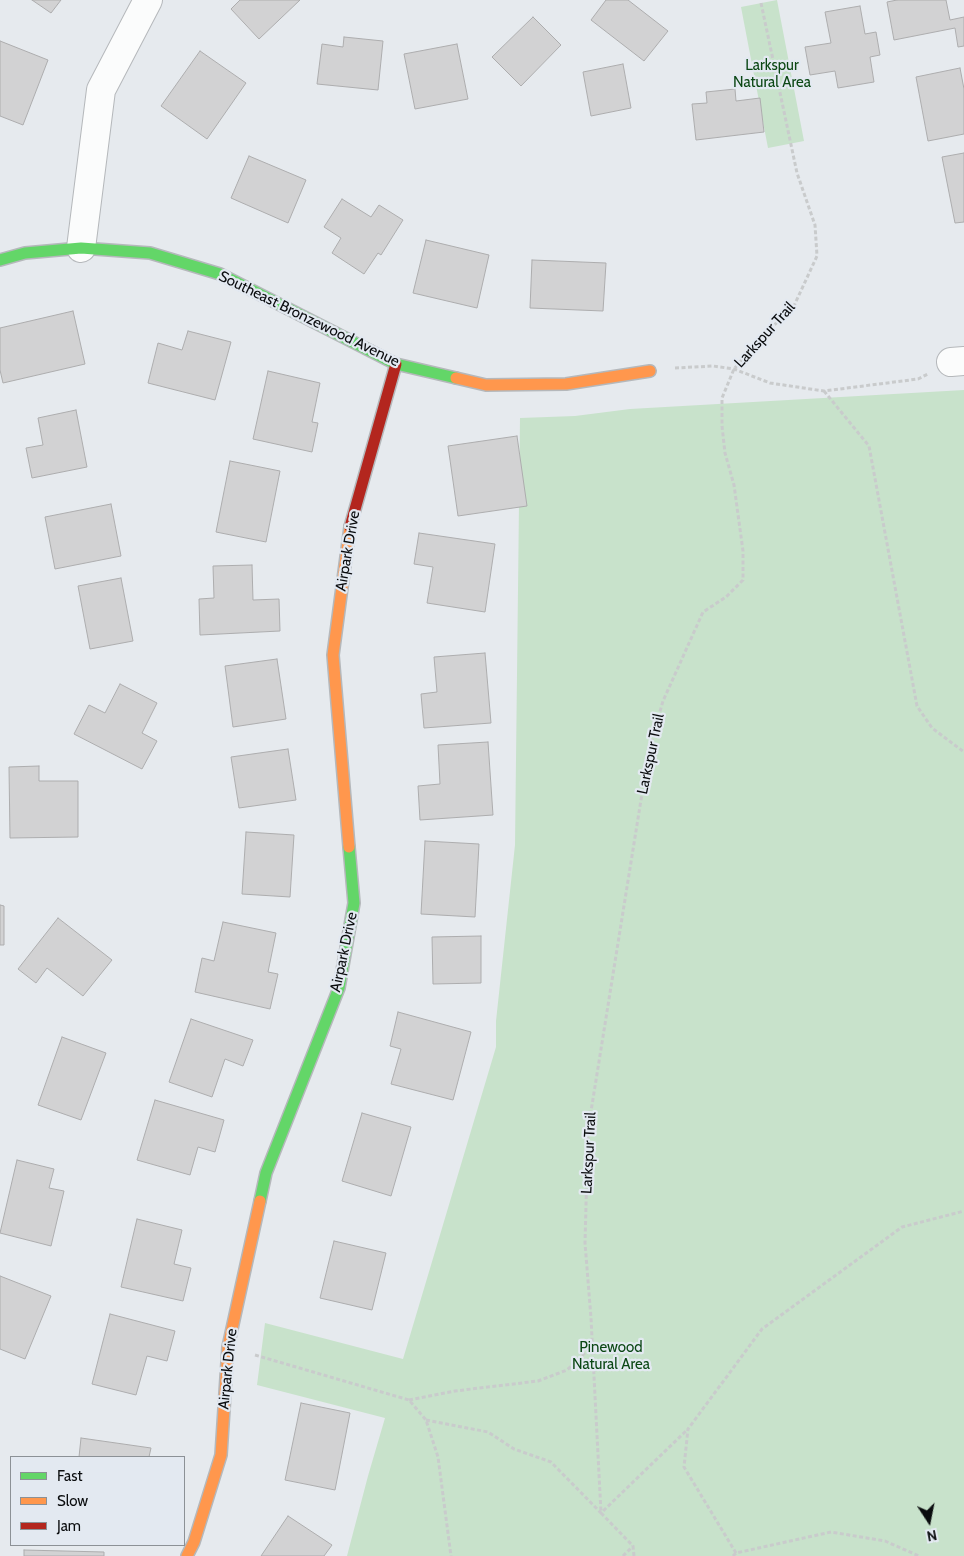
<!DOCTYPE html>
<style>
body{margin:0}
#map{position:relative;width:964px;height:1556px;overflow:hidden;background:#e6eaee;font-family:Cabin,sans-serif}
canvas{display:block}
.legend{position:absolute;left:10px;top:1456px;width:175px;height:90px;box-sizing:border-box;background:#e3e9f1;border:1px solid #8c9196;margin:0;padding:6px 9px;list-style:none;font-size:15px;color:#0a0c0e}
.legend li{display:flex;align-items:center;gap:10px;height:25px}
.legend b{width:25px;border:1px solid #8c9196}
.north{position:absolute;left:904px;top:1496px;width:50px;height:50px;-webkit-text-stroke:4px #e3e9f1;paint-order:stroke;rotate:169deg;font-size:14px;font-weight:700;line-height:20px;text-align:center;color:#0a0c0e}
.north::after{content:'';display:block;margin:auto;width:18px;height:22px;background:#0a0c0e;clip-path:polygon(50% 0,100% 100%,50% 72%,0 100%)}
</style>
<div id="map">
<canvas width="964" height="1556"></canvas>
<ul class="legend">
<li><b style="height:6px;background:#63d668"></b>Fast</li>
<li><b style="height:6px;background:#ff974d"></b>Slow</li>
<li><b style="height:6px;background:#b3261e"></b>Jam</li>
</ul>
<div class="north">N</div>
</div>
<script>
const ctx = document.querySelector('canvas').getContext('2d');
ctx.lineJoin = 'round';
function paint(path, color) { ctx.fillStyle = color; ctx.fill(path, 'evenodd'); }
const shape = rows => new Path2D(rows.map(r => 'M' + r).join(''));
function stroke(path, color, width, dash) { ctx.strokeStyle = color; ctx.lineWidth = width; ctx.lineCap = dash ? 'butt' : 'round'; ctx.setLineDash(dash || []); ctx.stroke(path); }
function drawText(font, color, halo, rows, align = 'center') {
  ctx.font = font + ' Cabin,sans-serif'; ctx.lineWidth = 4.5; ctx.setLineDash([]); ctx.textBaseline = 'middle'; ctx.strokeStyle = halo; ctx.fillStyle = color; for (const [text, x, y, turn = 0] of rows) {
    ctx.save(); ctx.translate(x, y); ctx.rotate((+turn || 0) * Math.PI / 180); ctx.textAlign = isNaN(turn) ? turn : align; if (halo) ctx.strokeText(text, 0, 0); ctx.fillText(text, 0, 0); ctx.restore();
  }
}
paint(shape([
 [777,0,804,141,768,148,741,7],
 [964,390,964,1556,347,1556,368,1476,385,1418,257,1385,265,1323,403,1359,496,1047,496,1021,515,845,520,418,575,416,630,409]
]), '#c8e2cb');
const building = shape([
 [32,0,61,0,51,13,32,0],
 [240,0,300,0,259,39,231,9,240,0],
 [606,0,628,0,668,31,644,61,591,20,606,0],
 [897,0,946,0,950,20,964,17,964,46,958,47,955,28,894,40,887,2,897,0],
 [860,6,865,34,876,32,880,55,870,57,874,82,838,88,835,71,810,75,805,47,831,43,825,12,860,6],
 [533,17,561,45,521,86,492,57,533,17],
 [344,37,383,41,378,90,317,84,322,44,343,47,344,37],
 [0,41,48,60,23,125,0,116,0,41],
 [457,44,468,99,415,109,404,54,457,44],
 [200,51,246,83,207,139,161,106,200,51],
 [623,64,631,108,591,116,583,72,623,64],
 [960,68,964,89,964,134,928,141,916,77,960,68],
 [735,89,736,101,760,98,764,132,696,140,692,104,707,103,706,92,735,89],
 [964,153,964,222,955,223,942,157,964,153],
 [249,156,306,180,288,223,231,198,249,156],
 [342,199,371,217,379,205,403,220,381,255,378,253,364,274,332,253,341,238,324,227,342,199],
 [426,240,489,255,477,308,413,293,426,240],
 [532,260,606,263,603,311,530,308,532,260],
 [73,311,85,364,3,383,0,370,0,328,73,311],
 [188,331,231,342,215,400,148,383,158,343,182,350,188,331],
 [268,371,320,383,312,422,318,423,312,452,253,439,268,371],
 [76,410,87,467,32,478,26,448,43,445,38,418,76,410],
 [517,436,527,506,458,516,448,446,517,436],
 [230,461,280,471,266,542,216,532,230,461],
 [111,504,121,556,55,569,45,517,111,504],
 [419,533,495,544,485,612,427,603,433,567,414,564,419,533],
 [252,565,253,600,279,599,280,631,200,635,199,599,214,598,213,566,252,565],
 [121,578,133,641,90,649,78,586,121,578],
 [485,653,491,723,424,728,421,694,437,692,434,657,485,653],
 [277,659,286,719,233,727,225,666,277,659],
 [120,684,157,703,142,733,157,741,142,769,74,734,89,705,105,713,120,684],
 [488,742,493,815,420,820,418,786,440,784,438,745,488,742],
 [288,749,296,800,239,808,231,757,288,749],
 [39,766,39,781,78,781,78,837,10,838,9,767,39,766],
 [246,832,294,835,290,897,242,894,246,832],
 [425,841,479,844,475,917,421,914,425,841],
 [0,905,4,906,4,945,0,945,0,905],
 [58,918,112,960,83,996,47,968,36,983,18,969,58,918],
 [223,922,276,933,268,972,278,974,270,1009,195,992,202,958,214,961,223,922],
 [481,936,481,983,433,984,432,937,481,936],
 [398,1012,471,1032,453,1100,391,1084,401,1049,390,1046,398,1012],
 [191,1019,253,1040,243,1066,225,1059,212,1097,169,1082,191,1019],
 [62,1037,106,1053,81,1120,38,1105,62,1037],
 [155,1100,224,1120,215,1152,198,1147,190,1175,137,1160,155,1100],
 [362,1113,411,1127,391,1196,342,1181,362,1113],
 [17,1160,54,1169,49,1188,64,1191,51,1246,0,1233,17,1160],
 [137,1219,182,1230,174,1264,191,1268,183,1301,121,1287,137,1219],
 [334,1241,386,1253,372,1310,320,1298,334,1241],
 [0,1276,51,1296,25,1359,0,1349,0,1276],
 [110,1314,175,1331,167,1361,147,1356,136,1395,92,1384,110,1314],
 [301,1403,350,1413,335,1490,285,1480,301,1403],
 [81,1438,151,1448,149,1457,79,1457,81,1438],
 [288,1516,332,1545,324,1556,261,1556,288,1516],
 [24,1550,104,1552,104,1556,24,1556,24,1550]
]);
paint(building, '#d2d2d3');
stroke(building, '#adadae', 1);
const street = shape([
 [81,248,101,90,148,0],
 [951,362,964,361]
]);
const fast = shape([
 [0,260,25,253,81,248,150,253,220,274,396,364,456,378],
 [260,1201,266,1173,339,988,354,903,349,847]
]);
const slow = shape([
 [456,378,486,385,566,384,650,371],
 [349,847,333,655,350,527],
 [187,1556,194,1542,221,1455,228,1347,260,1201]
]);
const jam = shape([
 [350,527,396,364]
]);
stroke(street, '#b5b8bb', 30);
stroke(fast, '#b5b8bb', 14);
stroke(slow, '#b5b8bb', 14);
stroke(jam, '#b5b8bb', 14);
stroke(shape([
 [675,368,713,366,734,369,770,383,824,391,918,379,928,374],
 [824,391,869,446,917,706,932,728,964,752],
 [255,1355,409,1400,426,1420,438,1457,451,1556],
 [409,1400,455,1391,538,1381,567,1370,592,1346],
 [426,1420,488,1432,514,1449,551,1462,601,1513,688,1429],
 [736,1553,684,1467,688,1429,762,1329,902,1227,964,1211],
 [623,1556,633,1546],
 [634,1556,633,1546,601,1513,591,1318,585,1243,588,1130,649,750,663,701,703,612,726,597,743,580,743,551,734,485,725,453,722,426,722,398,734,369,762,336,793,308,817,256,815,225,797,173,761,3],
 [733,1556,736,1553,831,1532,885,1541,919,1556]
]), '#c9cbcc', 3, [4, 2.5]);
stroke(street, '#fbfcfc', 28);
stroke(fast, '#63d668', 11);
stroke(slow, '#ff974d', 11);
stroke(jam, '#b3261e', 11);
drawText('15px', '#0b4714', '#e3e9f1', [
 ["Larkspur",772,66],
 ["Natural Area",772,83],
 ["Pinewood",611,1348],
 ["Natural Area",611,1365]
]);
drawText('15px', '#0a0c0e', '#e3e9f1', [
 ["Southeast Bronzewood Avenue",309,319,26],
 ["Larkspur Trail",765,335,-48],
 ["Airpark Drive",348,551,-80],
 ["Larkspur Trail",651,754,-78],
 ["Airpark Drive",344,952,-78],
 ["Larkspur Trail",589,1153,-87],
 ["Airpark Drive",228,1369,-84]
]);
</script>
